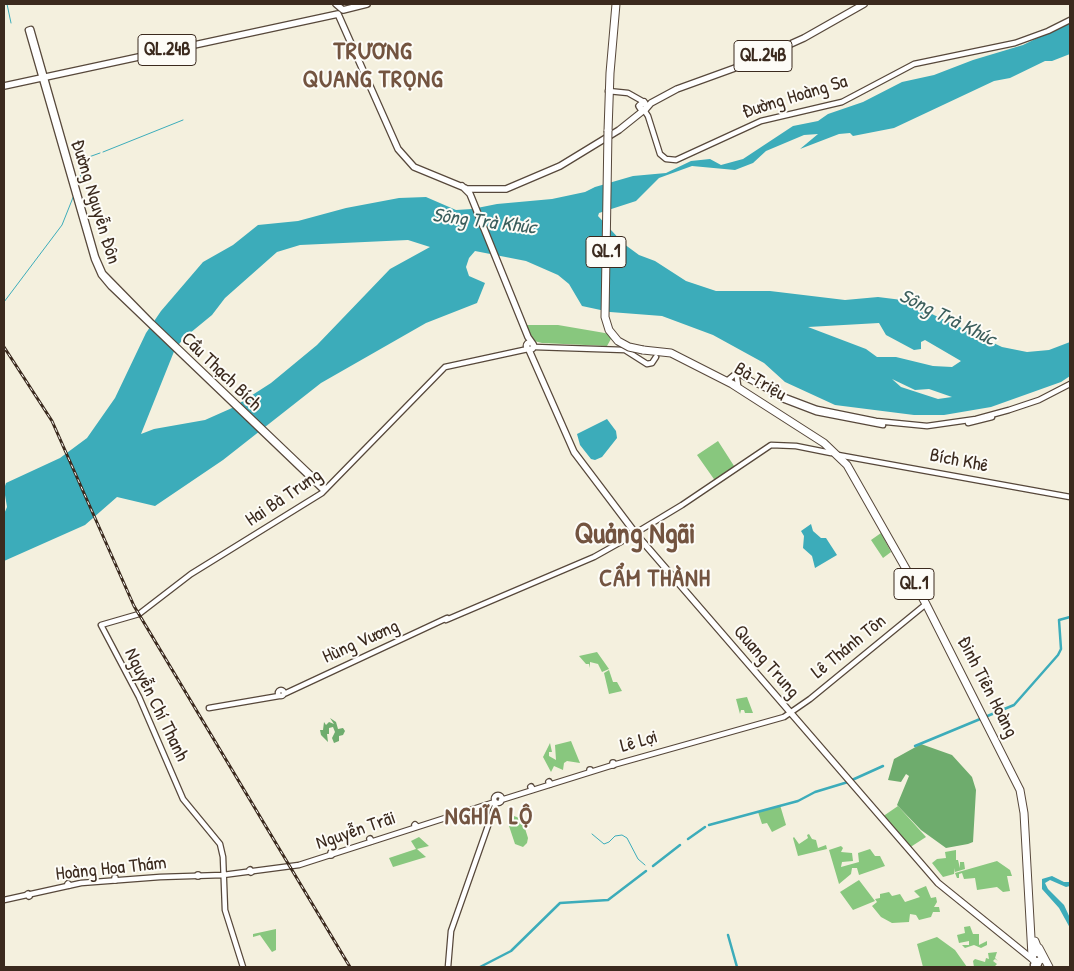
<!DOCTYPE html>
<meta charset="utf-8">
<style>
body{margin:0}
#map{position:relative;width:1074px;height:971px;overflow:hidden;background:#f4f0de;font-family:"Patrick Hand",sans-serif}
canvas{display:block}
.frame{position:absolute;inset:0;border:5px solid #3b2a1e;pointer-events:none}
</style>
<div id="map">
<canvas width="1074" height="971"></canvas>
<div class="frame"></div>
</div>
<script>
const ctx = document.querySelector('canvas').getContext('2d');
ctx.lineJoin = 'round';
function paint(path, color) { ctx.fillStyle = color; ctx.fill(path, 'evenodd'); }
const shape = rows => new Path2D(rows.map(r => 'M' + r).join(''));
function stroke(path, color, width, dash) { ctx.strokeStyle = color; ctx.lineWidth = width; ctx.lineCap = dash ? 'butt' : 'round'; ctx.setLineDash(dash || []); ctx.stroke(path); }
function drawText(font, color, halo, rows, align = 'center') {
  ctx.font = font + ' "Patrick Hand",sans-serif'; ctx.lineWidth = 4; ctx.setLineDash([]); ctx.textBaseline = 'middle'; ctx.strokeStyle = halo; ctx.fillStyle = color; for (const [text, x, y, turn = 0] of rows) {
    ctx.save(); ctx.translate(x, y); ctx.rotate((+turn || 0) * Math.PI / 180); ctx.textAlign = isNaN(turn) ? turn : align; if (halo) ctx.strokeText(text, 0, 0); ctx.fillText(text, 0, 0); ctx.restore();
  }
}
paint(shape([
 [526,325,558,325,599,332,610,334,612,337,607,346,542,343,534,341],
 [718,441,736,469,716,482,697,455],
 [881,533,891,552,883,558,871,540],
 [597,652,609,669,602,672,598,664,590,662,590,668,589,664,586,664,579,656],
 [609,670,613,682,617,682,622,691,609,694,604,673],
 [747,697,753,713,745,713,744,710,741,710,740,714,736,699],
 [571,741,580,763,567,761,564,763,563,770,554,766,551,772,543,757,550,743,552,752,549,752,549,756,556,760,555,745],
 [780,805,786,825,772,832,767,823,762,824,758,812],
 [898,806,926,837,909,848,882,817],
 [514,816,522,819,528,838,527,843,523,847,515,844,509,826,509,820],
 [809,834,812,839,816,840,818,848,826,845,827,849,798,856,793,838,794,837,799,844,808,838,807,835],
 [419,837,429,846,417,849,426,857,393,867,389,858,416,849,411,841],
 [841,846,843,848,841,852,852,853,853,861,842,862,841,867,859,862,858,853,870,849,875,856,880,856,885,866,859,875,857,868,852,868,851,874,839,884,829,850],
 [956,850,956,860,958,860,960,868,960,862,964,862,965,869,955,872,955,868,954,874,943,877,932,863,937,859,946,858,945,852],
 [997,861,1010,870,1012,876,1007,876,1010,891,1003,892,997,887,977,890,975,878,964,879,962,873,959,874,959,878,957,878,955,873],
 [859,880,875,901,853,910,840,892],
 [926,886,931,898,936,897,937,902,934,907,939,907,940,912,933,912,931,917,919,920,916,915,910,914,909,922,892,923,881,917,872,906,877,902,875,899,880,898,880,894,889,892,892,896,900,894,905,902,920,897,914,891],
 [970,926,973,934,979,934,979,945,987,941,987,945,981,948,974,945,965,948,962,945,969,945,969,941,959,943,957,935,965,933,964,927],
 [276,929,276,950,272,952,260,935,253,937,253,934],
 [937,937,955,950,967,967,923,967,917,944],
 [997,952,995,958,998,961,995,959,993,961,997,964,994,967,974,967,973,961,975,959,985,962,986,958,989,959,988,953]
]), '#88c77e');
paint(shape([
 [330,718,336,722,338,729,343,728,345,731,343,735,339,736,339,741,334,743,332,738,335,732,333,727,329,728,329,734,327,734,328,742,321,735,320,730,323,730,324,722,326,725,329,722,334,724],
 [921,744,952,755,972,777,976,790,973,842,968,844,946,848,921,830,897,805,909,776,906,774,901,782,888,780,894,759]
]), '#6eac6d');
paint(shape([
 [1070,22,1070,54,1052,61,1045,61,1010,78,994,81,894,128,853,136,850,133,839,134,800,149,818,134,804,135,766,151,753,163,735,170,692,166,659,178,636,201,599,213,598,216,624,244,639,255,655,261,686,281,716,291,770,291,845,300,878,297,902,300,1002,347,1027,352,1049,350,1070,342,1070,376,1061,382,991,407,944,415,914,415,835,405,785,382,764,363,713,335,662,316,610,312,582,306,569,284,558,275,526,261,475,251,469,258,466,267,469,276,485,283,477,303,426,323,321,383,223,460,155,506,117,497,85,525,4,561,4,514,7,507,4,489,6,483,60,458,87,438,115,398,146,333,161,311,203,262,233,245,258,225,298,221,346,208,399,198,426,197,456,210,472,209,497,204,552,199,585,192,595,187,633,176,666,173,691,161,710,159,721,165,743,159,793,126,818,121,828,114,863,102,902,82,934,75,973,60,1023,45],
 [408,240,430,247,390,269,317,345,271,383,232,408,205,420,154,429,141,434,175,349,184,338,212,315,225,298,277,252,300,245],
 [879,323,886,335,914,350,921,349,921,342,925,340,961,361,952,367,933,366,896,357,877,357,866,349,808,327],
 [892,379,915,390,929,389,952,397,938,399,901,387],
 [607,419,616,431,617,438,602,457,595,460,591,459,580,445,577,434],
 [811,524,813,531,821,538,826,538,837,555,815,568,812,556,803,548,804,536,801,531],
 [1052,876,1064,882,1070,882,1070,886,1066,887,1050,880,1045,883,1048,889,1064,905,1070,918,1070,928,1059,908,1042,889,1042,879]
]), '#3cacba');
stroke(shape([
 [7,4,11,23],
 [103,152,183,120],
 [78,183,86,158,100,153],
 [4,302,62,225,74,195],
 [592,834,604,844,609,842,615,836,622,835,627,838,638,859,645,865]
]), '#3cacba', 1);
stroke(shape([
 [915,746,1014,705,1058,655,1061,649,1059,620,1070,617],
 [852,780,883,766],
 [709,825,798,801,815,792,848,782],
 [688,839,705,827],
 [653,866,680,845],
 [728,935,737,967],
 [480,967,511,951,560,903,608,900,646,871]
]), '#3cacba', 2.5);
const secondary = shape([
 [608,91,628,93,644,102],
 [644,110,648,116,660,154,666,159,676,160,761,121,842,102,914,64,1015,43,1048,31,1070,20],
 [534,347,625,350,647,364,652,363,656,357],
 [737,378,738,385],
 [728,380,734,375,741,375,772,392,817,409,876,421,927,426,976,419,1009,410,1039,400,1070,384],
 [782,399,816,412,883,425],
 [968,423,992,417],
 [838,455,1070,497],
 [324,491,111,287,101,275,94,259,28,30,31,29,96,257,103,273,152,323,326,489],
 [446,620,594,557,619,543,682,505,771,445,796,446,831,453],
 '278 693a3 3 0 1 1 6 0a3 3 0 1 1-6 0Z',
 [284,694,447,618],
 [209,708,279,696],
 '494 799a4 4 0 1 1 8 0a4 4 0 1 1-8 0Z',
 [501,800,613,765,784,717,810,699,926,604],
 [4,900,81,883,160,877,223,875,299,865,495,802],
 [1033,965,1039,964],
 [243,967,225,910,223,857,220,844,183,799,139,697,101,625,139,614,191,574,322,493,445,367,528,349],
 [448,967,451,931,496,803]
]);
const primary = shape([
 [336,4,343,10,367,4],
 [4,86,338,14,398,149,414,167,465,188],
 [647,107,644,102,639,106,641,109,645,110,651,103,677,89,746,64,804,38,864,4],
 [462,186,470,194,528,337,533,344],
 [467,189,506,189,560,166,619,130,644,110],
 '526.5 346a3.5 3.5 0 1 1 7 0a3.5 3.5 0 1 1-7 0Z',
 [529,350,574,452,636,534,938,883,1032,959],
 [613,763,613,765],
 [590,770,590,771],
 [549,782,550,784],
 [531,787,532,789],
 [448,815,449,816],
 [415,825,416,826],
 [370,839,371,841],
 [331,853,331,855],
 [250,870,251,872],
 [198,876,198,875],
 [115,878,115,880],
 [68,884,69,885],
 [28,894,29,896]
]);
const highway = shape([
 [608,131,610,73,616,4],
 [643,350,671,353,732,384,824,443,847,465,926,604,1020,790,1024,813,1032,956],
 [1035,941,1040,954],
 [1039,948,1049,967],
 '1032.5 957a4.5 4.5 0 1 1 9 0a4.5 4.5 0 1 1-9 0Z'
]);
stroke(secondary, '#57483b', 7);
stroke(primary, '#57483b', 8);
stroke(highway, '#57483b', 9);
stroke(secondary, '#fff', 4.5);
stroke(primary, '#fff', 5.5);
stroke(highway, '#fff', 7);
const rail = shape([
 [4,347,52,421,134,606,350,967]
]);
stroke(rail, '#3b2a1e', 3);
stroke(rail, '#fdfcf7', 1, [4]);
const highwayBridge = shape([
 [608,131,605,317,609,330,618,341,629,347,643,350]
]);
stroke(highwayBridge, '#57483b', 9, []);
stroke(highwayBridge, '#fff', 7);
for (const [x, y, w] of [
 [167,50,58],
 [763,56,58],
 [606,252,40],
 [914,584,40]
]) { const box = new Path2D(); box.roundRect(x - w / 2, y - 15.5, w, 31, 4); ctx.fillStyle = '#fdfcf7'; ctx.fill(box); stroke(box, '#3b2a1e', 1); }
drawText('bold 18px', '#3b2a1e', null, [
 ["QL.24B",167,50],
 ["QL.24B",763,56],
 ["QL.1",606,252],
 ["QL.1",914,584]
]);
drawText('19px', '#3b2a1e', '#fdfcf7', [
 ["Đường Hoàng Sa",795,97,-17],
 ["Đường Nguyễn Đôn",95,202,73],
 ["Cầu Thạch Bích",221,372,44],
 ["Bà Triệu",760,382,31],
 ["Bích Khê",959,461,11],
 ["Hai Bà Trưng",284,498,-34],
 ["Hùng Vương",361,642,-24],
 ["Lê Thánh Tôn",849,647,-39],
 ["Quang Trung",766,662,49],
 ["Đinh Tiên Hoàng",987,687,63],
 ["Nguyễn Chí Thanh",156,705,64],
 ["Lê Lợi",639,742,-16],
 ["Nguyễn Trãi",356,831,-19],
 ["Hoàng Hoa Thám",111,869,-6]
]);
drawText('italic 20px', '#3b5e5c', '#fdfcf7', [
 ["Sông Trà Khúc",484,222,7],
 ["Sông Trà Khúc",947,318,26]
]);
ctx.letterSpacing = '1px';
drawText('bold 24px', '#735440', '#fdfcf7', [
 ["TRƯƠNG",373,53],
 ["QUANG TRỌNG",373,81],
 ["CẨM THÀNH",655,580],
 ["NGHĨA LỘ",489,818]
]);
ctx.letterSpacing = '0px';
drawText('bold 29px', '#735440', '#fdfcf7', [
 ["Quảng Ngãi",635,535]
]);
</script>
